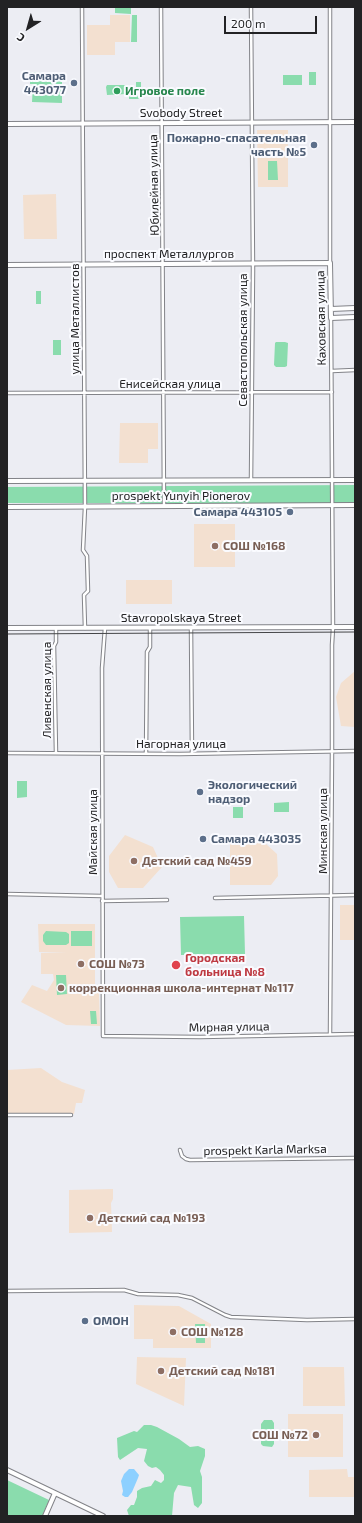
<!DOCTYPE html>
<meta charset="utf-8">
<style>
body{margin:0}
#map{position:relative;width:362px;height:1523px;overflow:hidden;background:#ecedf3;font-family:"Exo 2",sans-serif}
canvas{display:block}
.frame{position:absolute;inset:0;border:8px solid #222224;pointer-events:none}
.north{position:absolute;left:8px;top:8px;width:40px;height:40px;-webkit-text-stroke:3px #fafbff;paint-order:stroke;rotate:217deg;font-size:11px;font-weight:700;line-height:16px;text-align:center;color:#222224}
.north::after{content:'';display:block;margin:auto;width:14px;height:18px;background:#222224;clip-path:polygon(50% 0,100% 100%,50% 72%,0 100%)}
.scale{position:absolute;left:224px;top:16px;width:93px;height:18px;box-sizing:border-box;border:2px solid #222224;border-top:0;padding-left:5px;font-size:12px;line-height:14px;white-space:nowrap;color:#222224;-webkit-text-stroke:3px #fafbff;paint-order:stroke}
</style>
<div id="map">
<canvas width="362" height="1523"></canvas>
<div class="frame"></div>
<div class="north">С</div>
<div class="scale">200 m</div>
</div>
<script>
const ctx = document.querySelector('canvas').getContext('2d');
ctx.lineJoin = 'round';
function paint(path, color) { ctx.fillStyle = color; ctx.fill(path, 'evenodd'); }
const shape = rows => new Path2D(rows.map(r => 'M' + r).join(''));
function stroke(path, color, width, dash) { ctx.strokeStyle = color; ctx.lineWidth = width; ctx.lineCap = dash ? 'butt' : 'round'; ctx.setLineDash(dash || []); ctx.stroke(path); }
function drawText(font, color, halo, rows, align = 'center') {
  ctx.font = font + ' "Exo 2",sans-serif'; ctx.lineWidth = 4; ctx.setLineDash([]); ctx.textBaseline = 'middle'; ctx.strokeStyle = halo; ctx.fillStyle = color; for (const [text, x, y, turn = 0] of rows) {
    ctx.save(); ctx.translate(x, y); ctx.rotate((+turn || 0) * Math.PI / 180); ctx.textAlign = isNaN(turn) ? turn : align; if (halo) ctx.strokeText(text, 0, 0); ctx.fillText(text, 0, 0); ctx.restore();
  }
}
paint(shape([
 [110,15,130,15,130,42,115,42,115,55,87,55,87,25,110,25],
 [257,130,288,130,288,187,258,187],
 [56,194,57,239,24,239,23,195],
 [120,423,158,423,158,449,148,449,148,463,119,463],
 [194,524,235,524,235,567,194,567],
 [126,580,172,580,172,604,126,604],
 [355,671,355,727,341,726,336,697,341,683],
 [125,835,153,847,162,867,143,888,118,888,109,872,109,856],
 [265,843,277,854,278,876,271,885,230,885,230,844],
 [340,905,355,905,355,940,340,940],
 [38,924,95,924,95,993,99,993,100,1026,66,1025,21,1002,32,985,47,991,54,980,53,974,41,974,41,953,67,953,39,952],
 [41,1068,62,1082,85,1090,82,1103,76,1103,74,1114,7,1114,7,1070],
 [113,1189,113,1199,111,1203,112,1232,69,1233,69,1190],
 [134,1305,179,1306,211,1324,211,1348,153,1348,153,1339,134,1339],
 [137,1357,186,1358,184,1406,136,1384],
 [303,1367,344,1367,345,1406,303,1406],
 [288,1414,343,1414,343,1457,288,1457],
 [347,1469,348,1477,354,1477,354,1497,309,1497,309,1470]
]), '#f3e0d0');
paint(shape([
 [115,7,131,7,131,14,115,13],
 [132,15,137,15,137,42,131,42],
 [30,72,44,73,45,79,62,79,62,103,32,102,33,84,30,84],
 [309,72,316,72,316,85,309,85],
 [302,75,302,85,283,85,283,75],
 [136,82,141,82,141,99,129,99,129,87,136,87],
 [107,85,126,85,127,87,127,94,107,95,106,87],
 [268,161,277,161,278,180,268,180],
 [36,291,41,291,41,304,36,304],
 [53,340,61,340,61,355,53,355],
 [276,342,285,342,288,343,287,366,285,367,276,367,274,365,275,343],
 [355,485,355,503,7,503,7,487],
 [17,781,27,781,27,797,17,798],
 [289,802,289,812,274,812,274,803],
 [233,807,243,807,243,818,233,818],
 [244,916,245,954,181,955,180,917],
 [46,931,66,932,69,934,69,943,66,945,46,945,43,941,43,935],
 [71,931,92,931,92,946,71,946],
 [56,975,66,975,67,994,57,995],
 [90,1011,96,1011,97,1024,91,1024],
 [195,1324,205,1324,205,1343,196,1343],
 [264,1420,272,1420,274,1423,274,1444,272,1447,263,1446,261,1444,261,1424],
 [144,1425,151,1425,157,1427,179,1439,190,1447,198,1446,205,1449,205,1456,200,1471,202,1477,202,1503,198,1508,194,1505,191,1487,178,1485,174,1493,172,1516,129,1516,127,1510,131,1505,134,1505,137,1497,137,1491,142,1488,151,1486,155,1480,161,1483,164,1480,164,1475,160,1470,156,1467,152,1468,148,1466,144,1461,147,1449,138,1448,120,1460,118,1457,117,1438,134,1431,137,1432],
 [7,1480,49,1500,42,1516,7,1516]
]), '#8adcad');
paint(shape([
 [129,1469,134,1469,139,1475,138,1478,132,1492,128,1497,125,1497,122,1495,123,1491,121,1481,124,1474]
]), '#8dd0ff');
const street = shape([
 [82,7,85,507,83,550,87,556,88,591,84,595,85,628],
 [161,7,164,506],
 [330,7,330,263],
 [332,371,355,370],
 [7,393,332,392],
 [251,480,253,270,251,7],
 [105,628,102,668,103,1036,200,1037,355,1034],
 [191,628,192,754],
 [7,753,180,754,355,751],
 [56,753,54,646,56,642,56,628],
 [146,754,147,652,150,647,150,628],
 [7,894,102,896],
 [215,898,355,895],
 [102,901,167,900],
 [330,1034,332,752,332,645,333,628,331,318],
 [7,1115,71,1115],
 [180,1150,182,1156,186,1159,190,1160,355,1158],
 [7,1291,124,1290,138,1294,178,1295,192,1298,225,1315,231,1317,307,1320,355,1319]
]);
const secondary = shape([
 [7,124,355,122],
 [7,265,330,263,331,318,355,317],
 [331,309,355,308],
 [7,481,355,480],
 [7,507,355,505],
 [7,628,355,627],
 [7,1470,103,1516],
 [45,1516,55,1493]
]);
stroke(street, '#828388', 4.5);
stroke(secondary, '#828388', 6);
stroke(street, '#fff', 2.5);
stroke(secondary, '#fff', 4);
stroke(shape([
 [7,634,355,632]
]), '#444547', 1);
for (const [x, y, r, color] of [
 [74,83,4,"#5c6f8a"],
 [117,91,4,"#2e9e5b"],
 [314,145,4,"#5c6f8a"],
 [290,512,4,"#5c6f8a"],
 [215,546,4,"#8d6e63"],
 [200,792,4,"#5c6f8a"],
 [203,839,4,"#5c6f8a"],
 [134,861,4,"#8d6e63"],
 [81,964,4,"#8d6e63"],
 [176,965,5,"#e0444e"],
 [61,988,4,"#8d6e63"],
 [90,1218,4,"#8d6e63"],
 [85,1321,4,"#5c6f8a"],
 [173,1332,4,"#8d6e63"],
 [161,1371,4,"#8d6e63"],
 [316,1435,4,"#8d6e63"]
]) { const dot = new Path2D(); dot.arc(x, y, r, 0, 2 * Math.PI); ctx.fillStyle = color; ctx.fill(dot); stroke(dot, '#fafbff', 1.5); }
drawText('bold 12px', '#4e5e75', '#fafbff', [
 ["Самара",66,76],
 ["443077",66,90],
 ["Пожарно-спасательная",306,138],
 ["часть №5",306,152],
 ["Самара 443105",282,512],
 ["Экологический",208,785,"left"],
 ["надзор",208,799,"left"],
 ["Самара 443035",211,839,"left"],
 ["ОМОН",93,1321,"left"]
], 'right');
drawText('bold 12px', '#27864d', '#fafbff', [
 ["Игровое поле",125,91]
], 'left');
drawText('12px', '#222224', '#fafbff', [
 ["Svobody Street",181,113],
 ["Юбилейная улица",154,185,-91],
 ["проспект Металлургов",169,254],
 ["Каховская улица",321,318,-91],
 ["улица Металлистов",75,319,-90],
 ["Севастопольская улица",243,340,-90],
 ["Енисейская улица",170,384],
 ["prospekt Yunyih Pionerov",181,496],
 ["Stavropolskaya Street",181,618],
 ["Ливенская улица",47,690,-90],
 ["Нагорная улица",181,744],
 ["Минская улица",323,831,-90],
 ["Майская улица",93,832,-90],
 ["Мирная улица",229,1027,-1],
 ["prospekt Karla Marksa",265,1150,-1]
]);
drawText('bold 12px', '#785e54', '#fafbff', [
 ["СОШ №168",223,546],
 ["Детский сад №459",142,861],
 ["СОШ №73",89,964],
 ["коррекционная школа-интернат №117",69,988],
 ["Детский сад №193",98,1218],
 ["СОШ №128",181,1332],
 ["Детский сад №181",169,1371],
 ["СОШ №72",308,1435,"right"]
], 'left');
drawText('bold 12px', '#be3a42', '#fafbff', [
 ["Городская",185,958],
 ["больница №8",185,972]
], 'left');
</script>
